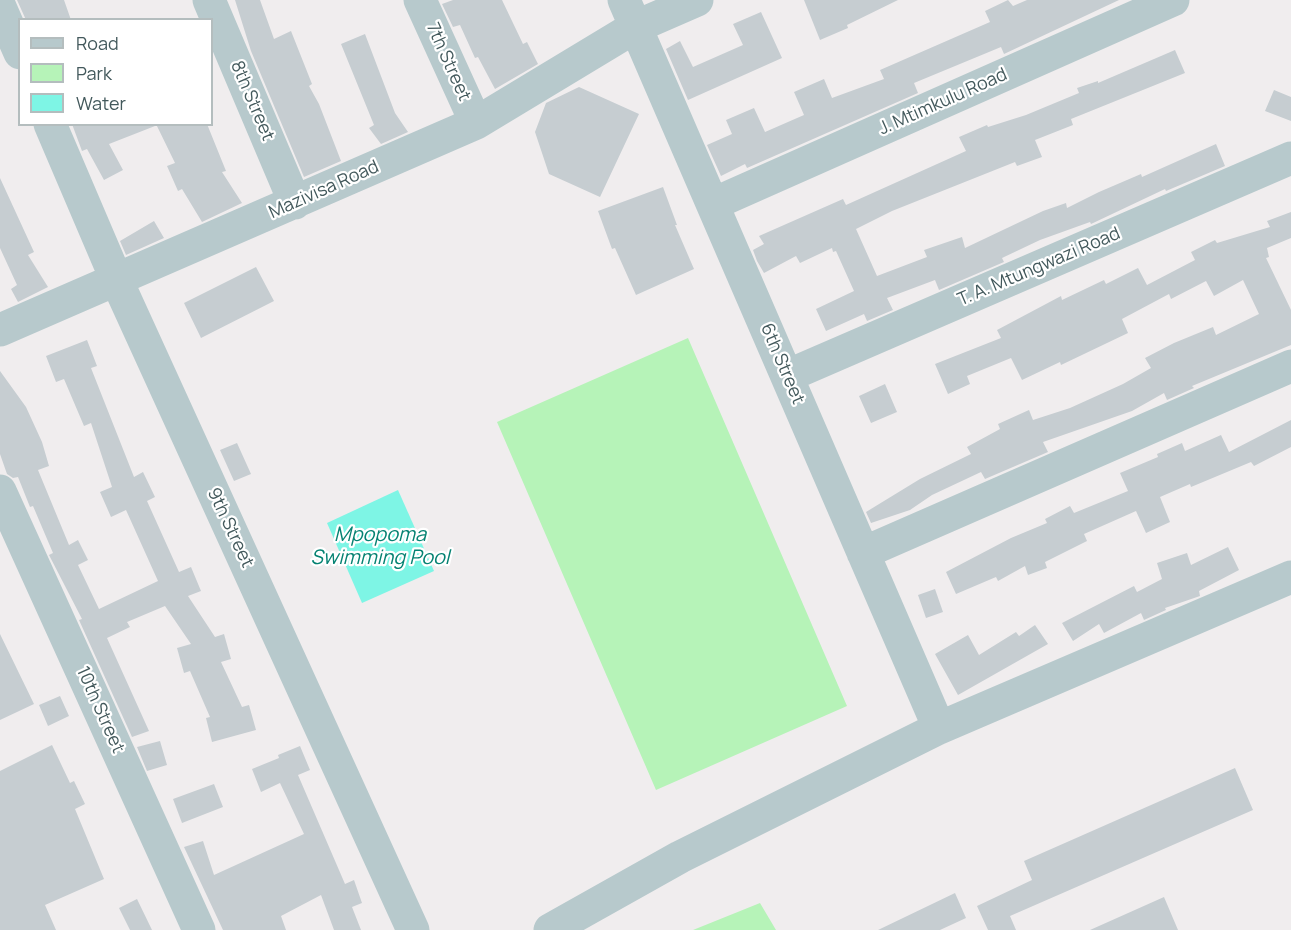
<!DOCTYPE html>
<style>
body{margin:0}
#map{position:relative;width:1291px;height:930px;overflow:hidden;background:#f0edee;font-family:Manrope,sans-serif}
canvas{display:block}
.legend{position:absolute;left:18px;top:18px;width:195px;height:108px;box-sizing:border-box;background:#fff;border:2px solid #b4bdbe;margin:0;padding:8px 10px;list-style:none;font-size:18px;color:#43595c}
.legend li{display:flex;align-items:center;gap:12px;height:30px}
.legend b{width:30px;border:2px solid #b4bdbe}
</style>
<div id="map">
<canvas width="1291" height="930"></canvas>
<ul class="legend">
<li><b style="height:8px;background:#b7c9cc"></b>Road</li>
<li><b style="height:16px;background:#b6f3b8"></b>Park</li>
<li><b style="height:16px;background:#7ef5e5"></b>Water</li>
</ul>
</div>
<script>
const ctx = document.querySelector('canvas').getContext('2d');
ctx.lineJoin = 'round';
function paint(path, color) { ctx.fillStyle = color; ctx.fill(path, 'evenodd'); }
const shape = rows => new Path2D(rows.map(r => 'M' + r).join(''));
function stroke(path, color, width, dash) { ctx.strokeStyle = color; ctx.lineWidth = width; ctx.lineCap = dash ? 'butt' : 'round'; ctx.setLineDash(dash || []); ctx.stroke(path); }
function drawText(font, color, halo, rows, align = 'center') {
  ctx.font = font + ' Manrope,sans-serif'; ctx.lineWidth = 4.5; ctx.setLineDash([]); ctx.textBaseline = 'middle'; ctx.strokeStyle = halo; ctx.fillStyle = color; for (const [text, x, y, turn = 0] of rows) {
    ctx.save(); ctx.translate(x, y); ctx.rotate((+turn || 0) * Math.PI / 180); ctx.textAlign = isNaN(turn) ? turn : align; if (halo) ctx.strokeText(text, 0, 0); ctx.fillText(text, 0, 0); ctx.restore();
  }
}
paint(shape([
 [688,338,847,706,656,790,497,422],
 [760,903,776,930,693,930]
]), '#b6f3b8');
paint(shape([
 [398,490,434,571,362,603,327,523]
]), '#7ef5e5');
paint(shape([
 [17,0,64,0,71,20,26,20],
 [235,0,260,0,274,39,291,31,312,84,309,86,319,104,341,161,304,177,251,51],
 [453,0,502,0,523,44,527,42,538,64,495,89,478,57,475,58,460,25,453,27,442,4],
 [804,0,898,0,847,25,848,28,820,40],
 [1008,0,1013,6,1027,0,1119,0,1004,54,1001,47,914,83,918,93,747,168,745,164,721,176,707,145,732,134,726,120,754,108,765,132,804,115,794,92,824,79,832,98,884,79,880,70,990,22,985,11],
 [761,12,782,58,688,100,666,49,680,41,693,67,743,45,733,24],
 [365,34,395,113,408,132,381,144,369,128,374,125,341,44],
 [1175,50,1185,73,1071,119,1073,125,1035,140,1042,157,1017,166,1015,162,892,211,856,229,877,276,927,257,924,250,962,237,965,248,1043,211,1066,203,1067,208,1099,192,1141,174,1142,177,1216,144,1225,166,1166,191,1165,189,1091,224,1090,222,1040,240,1002,258,1004,262,939,290,935,280,887,298,893,310,867,321,864,314,826,331,816,309,854,291,836,251,833,252,832,248,800,263,796,256,764,273,757,261,753,250,764,244,759,236,843,199,846,205,966,151,959,137,987,125,988,127,1026,115,1079,93,1077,88,1098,81,1098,83],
 [579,87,639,114,600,197,549,174,535,132,546,103],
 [1274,90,1291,97,1291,121,1265,111],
 [72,124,155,124,155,126,109,144,123,170,104,180,87,149,82,151],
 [156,124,207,124,226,171,222,172,242,203,202,222,182,189,178,191,167,166,175,163],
 [0,178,34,252,28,255,48,287,18,302,11,289,17,285,0,248],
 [663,187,677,225,675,225,694,269,636,295,615,248,612,249,598,211],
 [1291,212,1291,238,1267,248,1269,257,1266,258,1291,310,1291,345,1192,386,1194,388,1167,400,1164,393,1132,411,1043,442,1048,452,985,479,981,472,932,495,910,510,871,523,866,512,920,479,971,454,967,447,1000,429,998,424,1029,410,1033,420,1070,408,1123,384,1151,368,1145,358,1174,343,1213,327,1216,335,1259,314,1243,280,1214,296,1206,281,1171,299,1169,294,1122,319,1128,333,1061,365,1060,362,1022,380,1011,358,967,376,970,384,948,394,935,364,1001,338,997,330,1061,296,1062,300,1104,280,1106,284,1138,268,1147,285,1195,260,1191,252,1215,240,1217,243,1270,227,1267,221],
 [154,221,164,238,126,255,120,241],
 [256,267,274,301,201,338,184,303],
 [87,340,97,366,91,368,134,477,143,472,155,497,147,501,179,572,191,567,201,591,188,596,215,637,224,634,231,659,221,662,242,707,249,705,256,730,212,742,206,718,210,717,190,671,184,673,177,648,191,644,165,606,127,622,130,627,107,638,149,731,132,737,79,620,82,619,49,555,53,553,33,506,30,507,18,477,13,478,7,474,0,454,0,371,26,407,42,442,49,466,38,470,69,545,78,540,88,560,78,565,99,609,158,581,126,510,111,517,100,492,112,487,91,423,84,426,64,379,56,382,46,356],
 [885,384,897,412,871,423,859,396],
 [1291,420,1291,447,1254,466,1251,462,1191,487,1190,484,1160,497,1170,522,1146,533,1136,511,1084,534,1087,541,1045,562,1047,568,1028,575,1025,566,998,581,996,577,956,594,946,572,1011,538,1047,523,1045,519,1070,506,1074,513,1128,491,1120,473,1158,457,1157,454,1182,443,1185,451,1221,435,1229,452],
 [237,443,251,474,234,481,220,450],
 [1228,547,1239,570,1199,591,1200,596,1165,608,1166,610,1144,620,1141,613,1104,633,1099,624,1073,641,1062,623,1134,586,1137,592,1162,579,1157,563,1187,553,1191,565],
 [935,589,943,612,926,618,918,595],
 [1035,625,1048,644,958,695,935,654,968,635,979,655,1016,632,1019,636],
 [0,634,34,704,0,720],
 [60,696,69,716,48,726,39,705],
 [160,741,167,765,147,771,137,747],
 [52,745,70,783,74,781,85,804,75,809,104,879,45,905,56,930,0,930,0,771],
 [300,746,310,770,298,775,345,884,354,880,362,903,352,907,361,930,334,930,321,895,281,916,286,930,223,930,184,847,203,841,214,875,304,834,280,783,261,792,252,769,279,758,278,755],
 [1235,768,1253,810,1010,916,1016,930,988,930,977,906,1032,880,1024,861],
 [214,784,223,807,182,823,173,799],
 [955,893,966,918,940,930,878,930],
 [1164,897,1178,930,1090,930],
 [137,899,152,930,130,930,119,908]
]), '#c6cdd1');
stroke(shape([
 [209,0,295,203],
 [420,0,476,123],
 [624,0,939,728],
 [0,7,20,53],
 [50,124,117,281,413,930],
 [713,204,1173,0],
 [0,330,476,123,635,27,697,0],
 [787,376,1291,158],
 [0,491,199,930],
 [863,553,1291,366],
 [550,930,680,857,939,728,1291,577]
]), '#b7c9cc', 33);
drawText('18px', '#43595c', '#fff', [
 ["7th Street",448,62,66],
 ["8th Street",252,101,67],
 ["J. Mtimkulu Road",943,102,-24],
 ["Mazivisa Road",324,190,-24],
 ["T. A. Mtungwazi Road",1039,267,-23],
 ["6th Street",782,364,67],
 ["9th Street",230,528,65],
 ["10th Street",100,710,66]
]);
drawText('italic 20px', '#058272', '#fff', [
 ["Mpopoma",380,535],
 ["Swimming Pool",380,558]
]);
</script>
